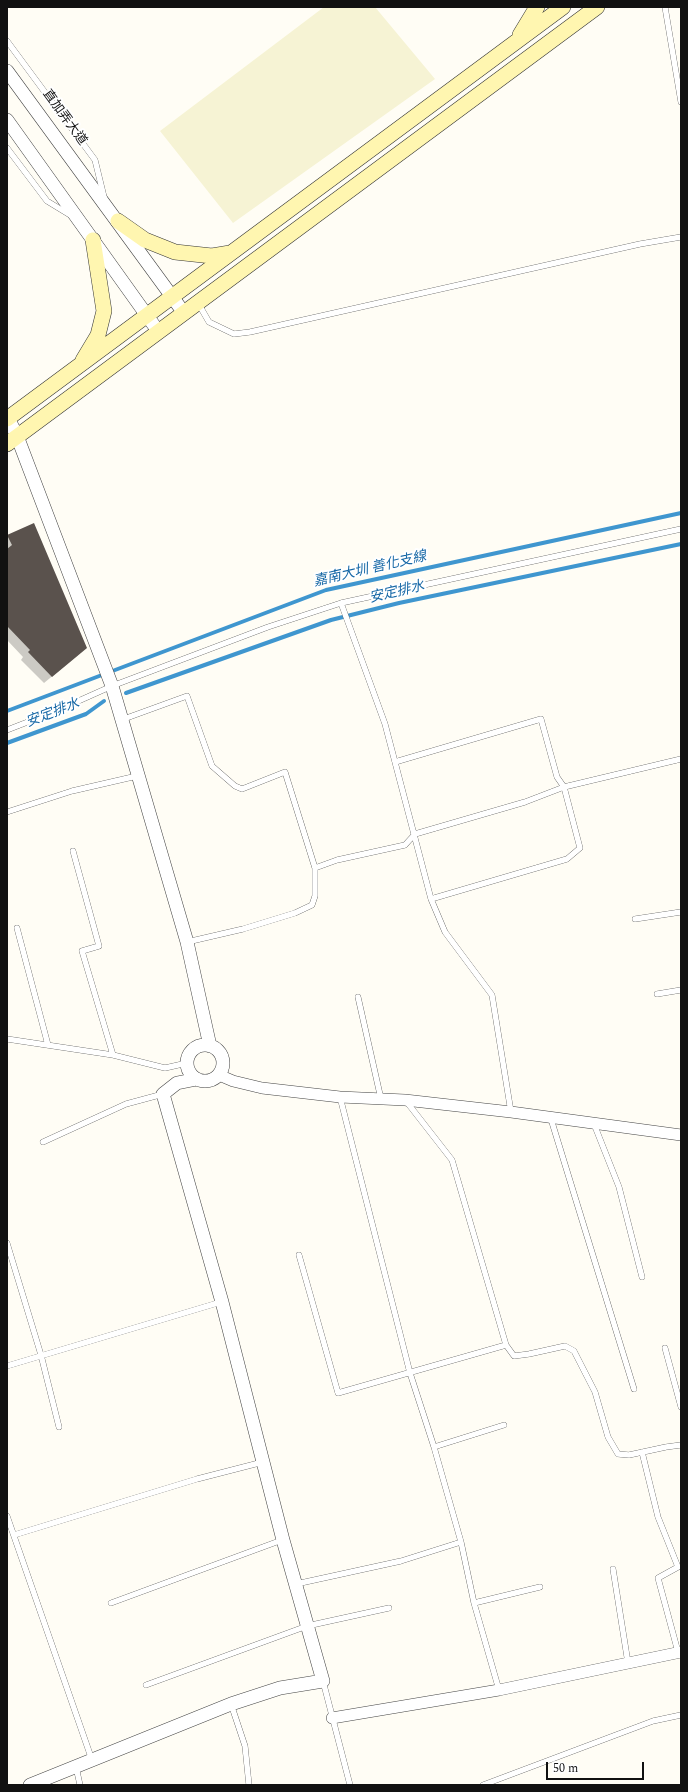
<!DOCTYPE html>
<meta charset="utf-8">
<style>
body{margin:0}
#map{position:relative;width:688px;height:1792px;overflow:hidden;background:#fffdf5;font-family:Spectral,serif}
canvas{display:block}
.frame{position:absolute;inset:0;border:8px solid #111;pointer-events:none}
.scale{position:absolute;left:546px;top:1762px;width:98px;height:18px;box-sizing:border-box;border:2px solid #111;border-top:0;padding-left:5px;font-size:12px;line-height:14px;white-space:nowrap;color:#111;-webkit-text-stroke:3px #fff;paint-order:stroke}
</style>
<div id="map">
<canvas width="688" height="1792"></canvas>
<div class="frame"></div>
<div class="scale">50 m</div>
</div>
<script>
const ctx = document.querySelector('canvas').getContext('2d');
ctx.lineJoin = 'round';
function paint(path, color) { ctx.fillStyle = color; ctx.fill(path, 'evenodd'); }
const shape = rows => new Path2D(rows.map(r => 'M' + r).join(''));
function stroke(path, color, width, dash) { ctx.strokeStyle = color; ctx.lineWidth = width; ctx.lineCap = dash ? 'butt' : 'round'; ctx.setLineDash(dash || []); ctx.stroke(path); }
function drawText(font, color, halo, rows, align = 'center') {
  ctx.font = font + ' Spectral,"Noto Sans TC",serif'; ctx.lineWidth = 4; ctx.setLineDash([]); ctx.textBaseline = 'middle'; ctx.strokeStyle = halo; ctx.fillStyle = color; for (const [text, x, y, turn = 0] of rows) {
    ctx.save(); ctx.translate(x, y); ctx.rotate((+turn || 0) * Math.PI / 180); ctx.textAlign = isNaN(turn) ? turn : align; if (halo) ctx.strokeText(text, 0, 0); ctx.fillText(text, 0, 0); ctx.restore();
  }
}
paint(shape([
 [324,7,375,7,435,79,233,223,160,131]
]), '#f6f3d4');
paint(shape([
 [34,524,78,655,44,683,21,660,23,657,7,640,7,536]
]), '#0003');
stroke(shape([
 [126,693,331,620,399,603,681,544],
 [7,711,326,590,681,513],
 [7,743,86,714,104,701]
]), '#3f96cf', 4);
paint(shape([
 [34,523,87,648,52,677,28,652,30,650,7,626,7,549,12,545,7,535]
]), '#5a524d');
const service = shape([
 [665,7,681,102],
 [7,41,95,160,104,197],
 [7,148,47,201,70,215],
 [198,303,209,322,234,334,250,332,640,244,681,237],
 [341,603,385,724,431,899,445,932,492,995,511,1112],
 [121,720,187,696,212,766,235,786,242,789,285,772,315,868],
 [7,730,56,711,112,686,268,627,341,603,681,529],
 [395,762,541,719,557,777,564,787,580,848,567,859,431,899],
 [7,812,72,791,137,776],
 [73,851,99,946,82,951,113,1055],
 [635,919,681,912],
 [17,928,48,1045],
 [187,942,243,929,295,913,312,905,315,896,315,868,337,860,405,845,415,834,525,802,564,787,681,759],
 [657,994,681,990],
 [358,997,381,1099],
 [7,1039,113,1055,165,1068,187,1063],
 [340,1097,410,1373,434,1447,461,1542,474,1603,499,1690],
 [406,1101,452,1160,506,1345,514,1356,529,1354,565,1346,574,1351,595,1392,608,1437,618,1454,629,1455,666,1447,681,1445],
 [551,1119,634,1389],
 [594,1124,619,1187,642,1277],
 [43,1142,126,1104,163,1094],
 [7,1243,41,1355,59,1427],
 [299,1255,338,1393,506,1345],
 [665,1348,681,1407],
 [7,1366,221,1302],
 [434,1447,504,1425],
 [642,1452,658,1517,678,1567,658,1578,678,1652],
 [7,1516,92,1760],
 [14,1535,197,1479,263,1462],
 [613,1569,628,1663],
 [296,1584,401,1561,461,1542],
 [111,1603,282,1540],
 [474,1603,540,1587],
 [323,1681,350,1785],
 [146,1685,307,1626,389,1608],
 [231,1704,245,1746,249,1785],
 [76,1767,80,1785],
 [483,1785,653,1721,681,1715]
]);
const minor = shape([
 [219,1075,233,1081,262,1088,340,1097,405,1100,511,1112,681,1135],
 [332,1718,499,1690,681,1652]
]);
const tertiary = shape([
 [7,71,184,313],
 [7,120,158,331],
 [8,418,17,436,112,686,187,942,210,1046],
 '187 1063a18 18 0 1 1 36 0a18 18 0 1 1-36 0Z',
 [30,1785,231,1704,280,1688,323,1681,283,1540,222,1302,163,1094,177,1083,197,1079]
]);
const secondary = shape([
 [520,35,537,7],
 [118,221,145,240,175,252,212,256,230,253],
 [83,360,98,335,104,311,93,240],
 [7,419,563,7],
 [7,444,597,7]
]);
stroke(service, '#444', 6);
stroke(minor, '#444', 12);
stroke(tertiary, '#444', 14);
stroke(secondary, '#333', 16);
stroke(service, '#fff', 5.5);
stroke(minor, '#fff', 11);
stroke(tertiary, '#fff', 13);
stroke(secondary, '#fff6b0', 15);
drawText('13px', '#111', '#fff', [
 ["直加弄大道",64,118,54]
]);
drawText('italic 14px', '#1768a6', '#fff', [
 ["嘉南大圳 善化支線",370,570,-13],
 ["安定排水",397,593,-13],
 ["安定排水",53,714,-21]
]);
</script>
